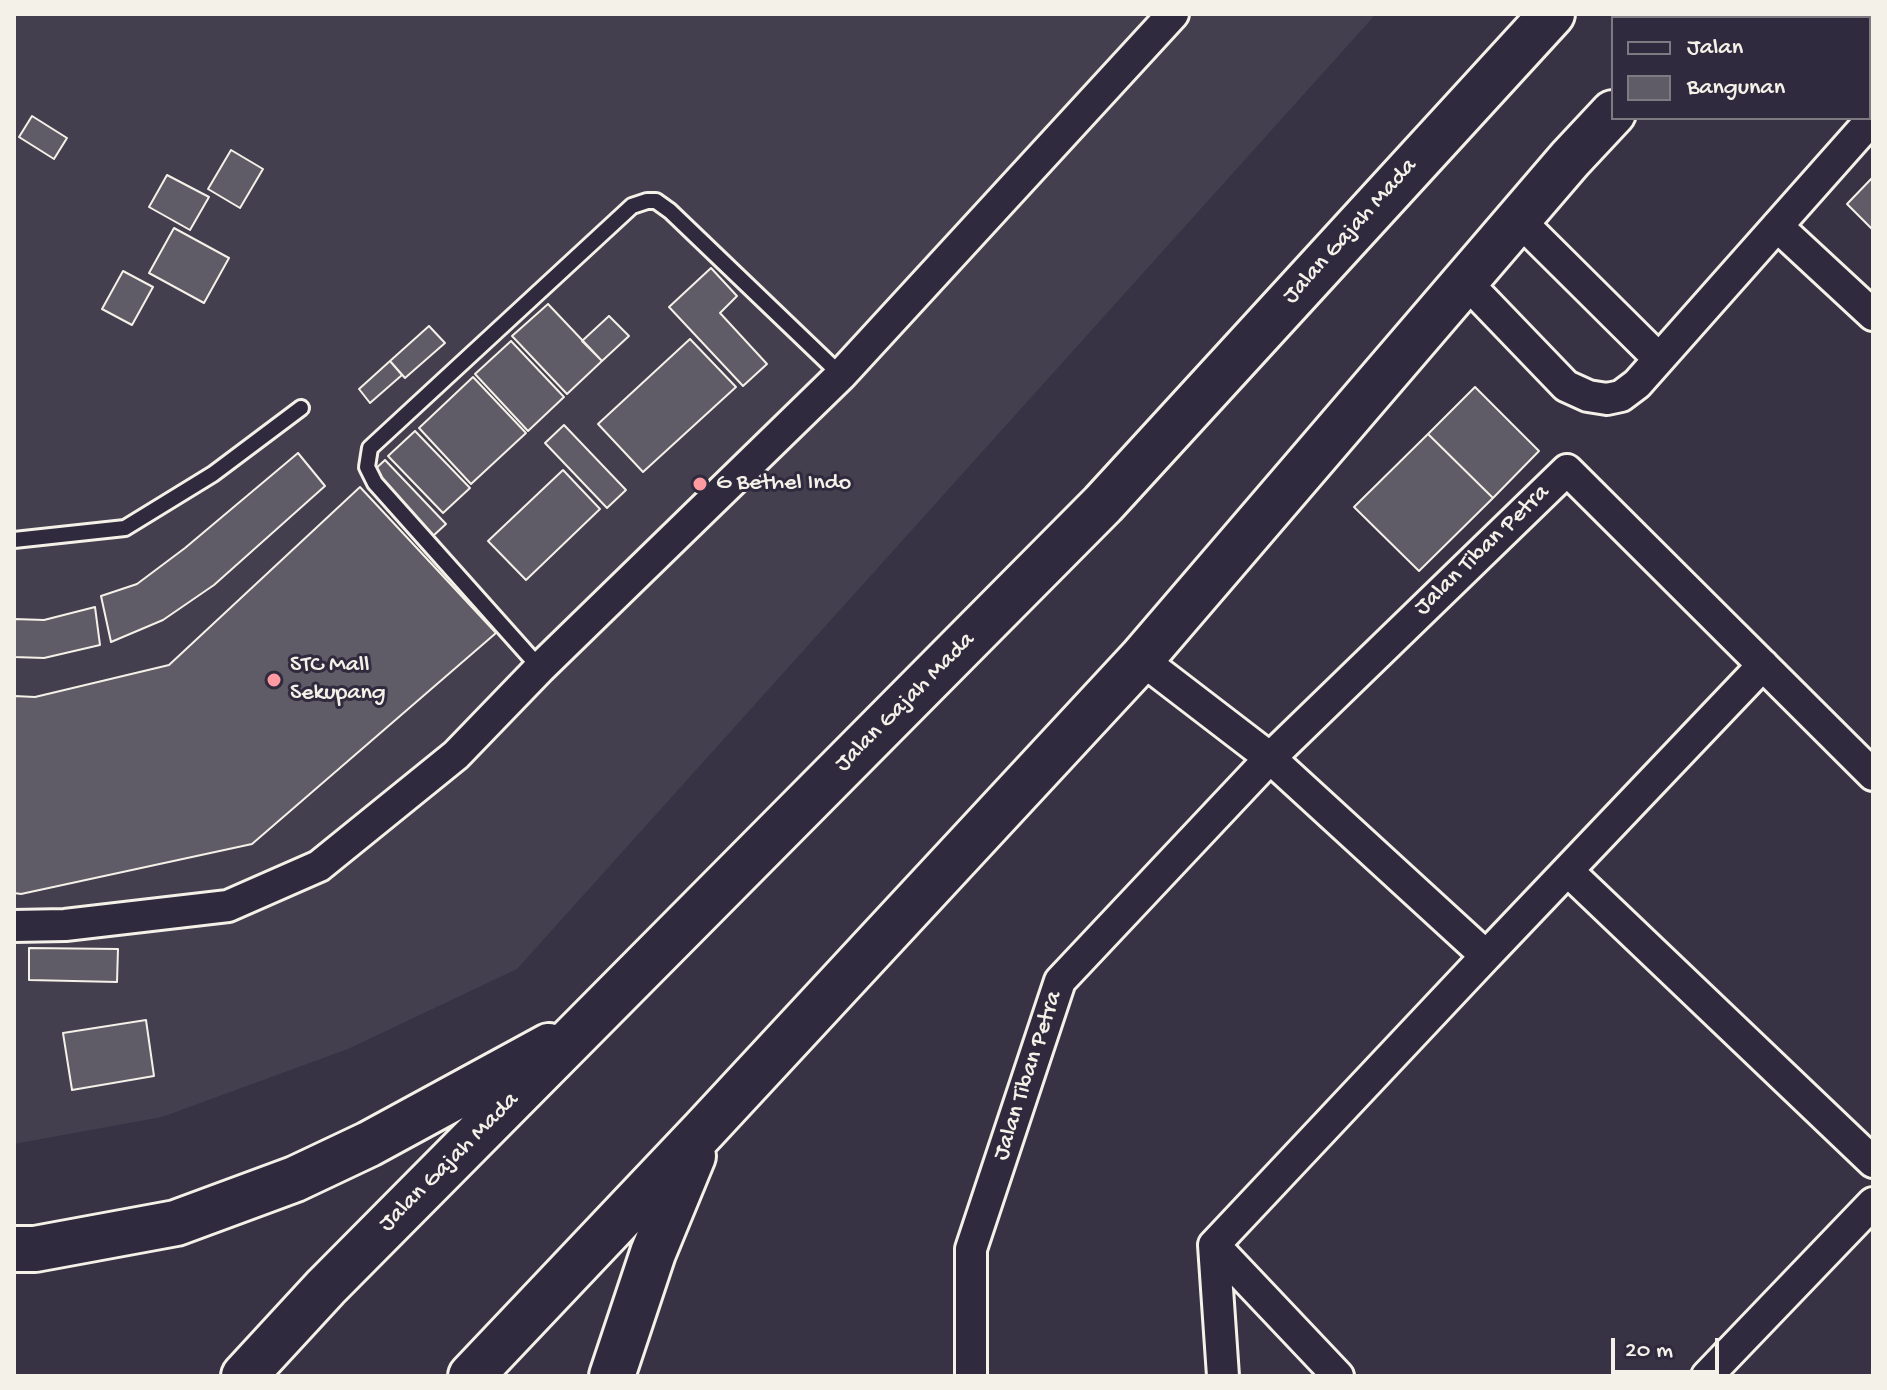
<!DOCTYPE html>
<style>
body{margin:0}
#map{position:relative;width:1887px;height:1390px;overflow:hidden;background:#373244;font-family:"Gochi Hand",sans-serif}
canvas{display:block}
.frame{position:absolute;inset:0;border:16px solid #f4f1e8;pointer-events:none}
.legend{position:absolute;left:1611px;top:16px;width:260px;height:104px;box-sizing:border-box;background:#2f2a3d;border:2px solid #7e7a81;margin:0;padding:10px 14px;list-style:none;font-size:24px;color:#f4f1e8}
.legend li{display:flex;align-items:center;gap:16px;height:40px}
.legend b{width:40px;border:2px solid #7e7a81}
.scale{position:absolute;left:1611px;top:1338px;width:108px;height:36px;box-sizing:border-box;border:4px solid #f4f1e8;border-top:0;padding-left:10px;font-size:24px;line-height:28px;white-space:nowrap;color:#f4f1e8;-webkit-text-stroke:6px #2f2a3d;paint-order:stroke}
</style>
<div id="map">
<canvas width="1887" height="1390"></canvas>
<div class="frame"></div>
<ul class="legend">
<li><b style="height:10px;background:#2f2a3d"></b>Jalan</li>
<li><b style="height:22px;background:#5f5c67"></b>Bangunan</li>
</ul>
<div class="scale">20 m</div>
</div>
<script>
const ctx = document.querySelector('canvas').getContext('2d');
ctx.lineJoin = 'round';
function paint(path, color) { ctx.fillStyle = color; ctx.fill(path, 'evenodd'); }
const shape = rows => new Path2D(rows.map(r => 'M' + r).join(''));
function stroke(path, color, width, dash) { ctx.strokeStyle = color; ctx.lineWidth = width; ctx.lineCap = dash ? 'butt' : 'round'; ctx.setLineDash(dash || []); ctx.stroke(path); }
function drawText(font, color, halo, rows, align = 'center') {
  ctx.font = font + ' "Gochi Hand",sans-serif'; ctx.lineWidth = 6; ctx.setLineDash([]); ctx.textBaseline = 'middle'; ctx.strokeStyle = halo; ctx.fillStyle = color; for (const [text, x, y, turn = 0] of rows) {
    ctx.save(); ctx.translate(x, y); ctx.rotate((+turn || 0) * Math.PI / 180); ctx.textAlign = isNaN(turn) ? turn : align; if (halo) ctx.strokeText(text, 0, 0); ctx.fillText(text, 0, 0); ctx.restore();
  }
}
paint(shape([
 [14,14,1376,14,517,969,348,1049,162,1117,14,1144]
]), '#433f4e');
const building = shape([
 [32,116,67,138,54,159,19,137,32,116],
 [231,150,263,169,240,208,208,189,231,150],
 [167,175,209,197,190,230,149,207,167,175],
 [1873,177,1873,230,1847,204,1873,177],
 [174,228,229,258,204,303,149,273,174,228],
 [711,268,737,296,720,313,767,364,743,386,669,307,711,268],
 [123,271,153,287,132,325,102,309,123,271],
 [548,304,602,361,567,394,512,336,548,304],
 [609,316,629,336,602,361,582,341,609,316],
 [429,326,445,343,405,378,390,361,429,326],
 [690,339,736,387,643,472,598,424,690,339],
 [511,341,564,397,528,431,475,374,511,341],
 [390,361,402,375,370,403,359,389,390,361],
 [473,377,526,433,471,484,419,428,473,377],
 [1475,387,1539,451,1493,498,1428,434,1475,387],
 [564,425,626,490,607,508,545,443,564,425],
 [415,431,470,488,443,513,388,456,415,431],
 [1428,434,1493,498,1419,571,1354,507,1428,434],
 [298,453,325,486,214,585,163,620,111,642,101,596,137,584,185,548,298,453],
 [385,460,446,524,433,536,372,472,385,460],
 [563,470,600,509,526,580,488,541,563,470],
 [360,487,496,633,252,844,21,894,14,893,14,696,35,697,169,665,360,487],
 [95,607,100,645,44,658,14,657,14,619,44,620,95,607],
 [29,948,118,949,117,982,29,980,29,948],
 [146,1020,154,1076,72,1090,63,1033,146,1020]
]);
paint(building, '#5f5c67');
stroke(building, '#f4f1e8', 2);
const service = shape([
 [14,540,125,528,213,474,301,408],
 [540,668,375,483,367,467,370,448,632,206,647,201,656,201,670,211,841,375]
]);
const minor = shape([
 [1518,219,1659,359],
 [1777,226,1873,315],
 [1465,281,1566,386,1588,396,1607,399,1621,396,1637,384,1873,118],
 [1141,659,1270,758,1567,470,1873,775],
 [1569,872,1873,1162],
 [14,926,65,925,228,906,319,866,456,755,540,668,841,375,1173,14],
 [1214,1245,1338,1376],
 [971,1376,971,1249,1060,981,1270,758,1486,956,1763,665],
 [1223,1376,1214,1245,1486,956],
 [1707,1376,1873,1203]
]);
const trunk = shape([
 [1701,18,1705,14],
 [14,1249,35,1249,176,1223,295,1179,369,1144,549,1046],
 [244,1376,326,1287,1103,504,1552,14],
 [471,1376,703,1131,1141,659,1570,159,1613,113],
 [612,1376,653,1253,693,1156]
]);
stroke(service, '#f4f1e8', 20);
stroke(minor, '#f4f1e8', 36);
stroke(trunk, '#f4f1e8', 50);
stroke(service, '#2f2a3d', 14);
stroke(minor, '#2f2a3d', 30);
stroke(trunk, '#2f2a3d', 44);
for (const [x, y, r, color] of [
 [700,484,8,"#ff9aa2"],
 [274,680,8,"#ff9aa2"]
]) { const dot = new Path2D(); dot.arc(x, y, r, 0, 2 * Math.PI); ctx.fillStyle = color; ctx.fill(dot); stroke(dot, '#2f2a3d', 3); }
drawText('24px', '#f4f1e8', '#2f2a3d', [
 ["Jalan Gajah Mada",1351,232,-48],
 ["Jalan Tiban Petra",1483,551,-44],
 ["Jalan Gajah Mada",906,703,-45],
 ["Jalan Tiban Petra",1029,1076,-72],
 ["Jalan Gajah Mada",450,1163,-45]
]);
drawText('24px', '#f4f1e8', '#2f2a3d', [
 ["G Bethel Indo",716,484],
 ["STC Mall",290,666],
 ["Sekupang",290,694]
], 'left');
</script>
